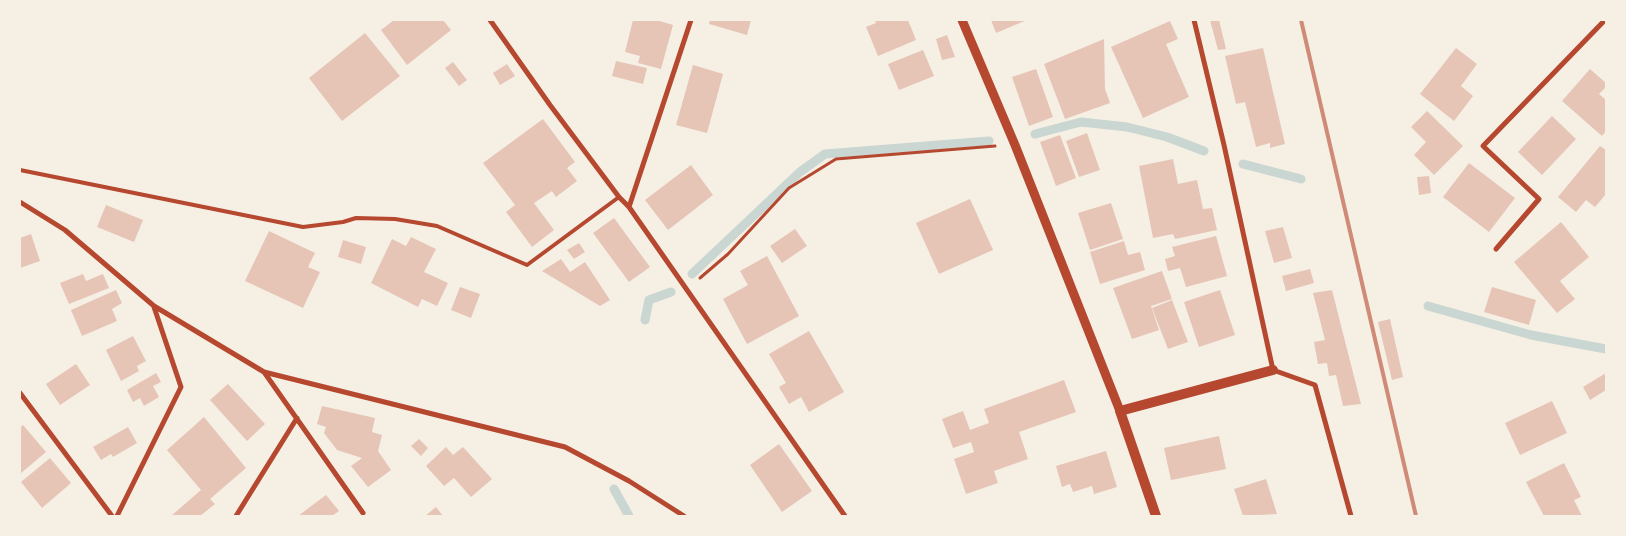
<!DOCTYPE html>
<style>
body{margin:0}
#map{position:relative;width:1626px;height:536px;overflow:hidden;background:#f6efe4;font-family:Merriweather,serif}
canvas{display:block}
.frame{position:absolute;inset:0;border:21px solid #f6efe4;pointer-events:none}
</style>
<div id="map">
<canvas width="1626" height="536"></canvas>
<div class="frame"></div>
</div>
<script>
const ctx = document.querySelector('canvas').getContext('2d');
ctx.lineJoin = 'round';
const shape = rows => new Path2D(rows.map(r => 'M' + r).join(''));
function stroke(path, color, width, dash) { ctx.strokeStyle = color; ctx.lineWidth = width; ctx.lineCap = dash ? 'butt' : 'round'; ctx.setLineDash(dash || []); ctx.stroke(path); }
function paint(path, color) { ctx.fillStyle = color; ctx.fill(path, 'evenodd'); }
stroke(shape([
 [1035,134,1081,122,1127,127,1167,137,1204,151],
 [1243,164,1301,179],
 [692,274,800,172,825,154,989,141],
 [1428,306,1531,335,1606,349],
 [645,320,649,300,671,292],
 [614,489,629,516]
]), '#c9d6d2', 9);
paint(shape([
 [394,20,443,20,451,30,407,65,381,30],
 [633,20,656,20,673,25,661,69,638,63,640,56,625,52],
 [710,20,751,20,747,35,709,24],
 [875,20,908,20,916,40,878,56,866,27,876,23],
 [991,20,1027,20,996,33],
 [1210,20,1219,20,1226,49,1218,50],
 [1170,21,1178,39,1166,44,1189,97,1143,118,1111,47],
 [365,33,400,76,342,121,309,78],
 [947,35,955,57,942,60,936,39],
 [1104,39,1105,89,1110,103,1065,119,1044,64],
 [1263,48,1285,144,1270,148,1270,143,1256,147,1245,102,1236,104,1225,56],
 [1456,48,1477,64,1461,86,1473,96,1454,121,1420,94],
 [923,50,934,76,899,90,888,64],
 [616,61,647,68,643,84,612,76],
 [453,62,467,80,459,86,445,68],
 [507,64,515,76,500,85,493,73],
 [693,65,723,74,707,133,676,125],
 [1036,69,1053,117,1029,126,1012,77],
 [1590,69,1606,83,1606,87,1599,94,1606,100,1606,131,1602,136,1562,101],
 [1427,111,1463,146,1434,175,1414,155,1426,142,1411,127],
 [1552,116,1576,139,1542,175,1518,152],
 [543,119,575,162,567,168,577,181,556,197,552,191,534,203,554,230,532,247,506,212,515,205,483,163],
 [1087,133,1100,170,1079,177,1066,141],
 [1060,135,1076,178,1056,186,1040,142],
 [1600,146,1606,150,1606,194,1595,207,1586,200,1576,212,1558,197],
 [1173,159,1178,184,1197,180,1203,209,1212,208,1217,230,1175,239,1173,234,1153,238,1139,166],
 [1469,163,1515,198,1489,232,1443,197],
 [691,165,713,195,668,230,645,200],
 [1429,176,1431,193,1419,195,1417,177],
 [970,199,993,250,939,274,916,223],
 [1111,203,1123,239,1090,250,1078,213],
 [106,205,143,220,134,242,97,227],
 [614,218,650,267,629,282,593,233],
 [1561,222,1589,257,1560,281,1575,299,1557,313,1514,262],
 [1283,227,1292,258,1274,263,1265,231],
 [795,229,807,246,782,263,770,246],
 [269,231,315,253,308,267,320,272,303,308,245,281],
 [31,234,40,261,20,268,20,238],
 [1216,236,1227,276,1186,287,1180,268,1168,271,1165,259,1175,256,1172,247],
 [411,237,436,249,424,272,448,283,437,306,422,299,418,307,371,283,392,239,406,246],
 [343,240,366,247,361,264,338,257],
 [1124,241,1128,255,1140,252,1145,270,1100,284,1090,252],
 [579,243,585,252,574,259,567,250],
 [767,256,799,316,747,344,723,299,748,285,740,271],
 [561,259,570,272,585,262,610,300,600,306,542,271],
 [1310,269,1314,283,1286,291,1282,276],
 [1162,271,1172,299,1151,306,1159,330,1132,339,1113,288],
 [83,274,86,281,103,274,109,288,69,304,60,283],
 [460,287,480,294,471,318,451,310],
 [1492,287,1536,300,1529,325,1484,312],
 [116,290,122,303,112,309,117,321,82,336,71,310],
 [1220,290,1235,335,1199,347,1184,302],
 [1332,290,1361,404,1343,406,1336,375,1329,376,1327,363,1318,364,1314,342,1325,340,1313,293],
 [1172,300,1188,342,1168,349,1152,308],
 [1390,319,1403,377,1392,380,1378,322],
 [809,331,844,392,809,412,801,397,789,404,779,387,786,383,769,354],
 [133,336,146,361,137,366,139,371,121,381,106,350],
 [76,364,90,385,60,405,46,384],
 [156,373,161,382,153,386,159,397,144,406,140,398,133,402,127,390],
 [1606,373,1606,390,1590,400,1583,387],
 [1064,380,1076,412,1019,432,1028,459,994,471,998,483,966,494,954,459,974,452,971,442,953,448,942,419,963,411,970,430,989,423,984,409],
 [228,384,265,424,247,441,210,400],
 [1552,401,1567,433,1520,455,1505,423],
 [322,406,375,418,372,432,382,435,378,451,391,470,368,487,351,466,362,458,337,450,324,433,326,427,317,424],
 [204,417,246,468,210,499,215,504,200,516,171,516,201,490,167,450],
 [23,425,46,452,20,474,20,428],
 [128,427,137,443,113,457,111,454,101,460,93,447],
 [1219,436,1226,469,1171,480,1164,448],
 [419,439,428,448,421,456,411,446],
 [779,444,812,491,782,512,750,465],
 [446,447,453,455,463,447,492,479,471,497,454,478,444,486,426,466],
 [1106,451,1117,487,1094,494,1092,486,1073,492,1070,484,1062,487,1056,466],
 [50,458,71,483,42,508,21,482],
 [1564,463,1581,497,1574,500,1582,516,1544,516,1526,482],
 [1266,479,1277,514,1243,516,1234,489],
 [326,495,339,511,332,516,298,516],
 [436,507,443,516,425,516]
]), '#e6c5b7');
stroke(shape([
 [700,278,728,254,789,188,836,159,995,146]
]), '#b5482f', 3);
stroke(shape([
 [20,170,303,227,343,222,356,218,395,219,437,226,527,265,619,197]
]), '#b5482f', 4);
stroke(shape([
 [490,20,550,105,619,197,629,207,845,516],
 [1194,20,1224,145,1273,370,1315,385,1351,516],
 [20,202,65,230,154,306,264,372,565,447,629,481,684,516],
 [629,207,691,20],
 [1496,249,1539,199,1483,146,1605,20],
 [264,372,363,513],
 [20,393,112,516],
 [117,516,181,387,154,307],
 [236,516,297,418]
]), '#b5482f', 5);
stroke(shape([
 [962,20,1015,145,1120,411]
]), '#b5482f', 9);
stroke(shape([
 [1156,516,1120,411,1273,370]
]), '#b5482f', 10);
stroke(shape([
 [1301,20,1416,516]
]), '#cf8b77', 4);
</script>
